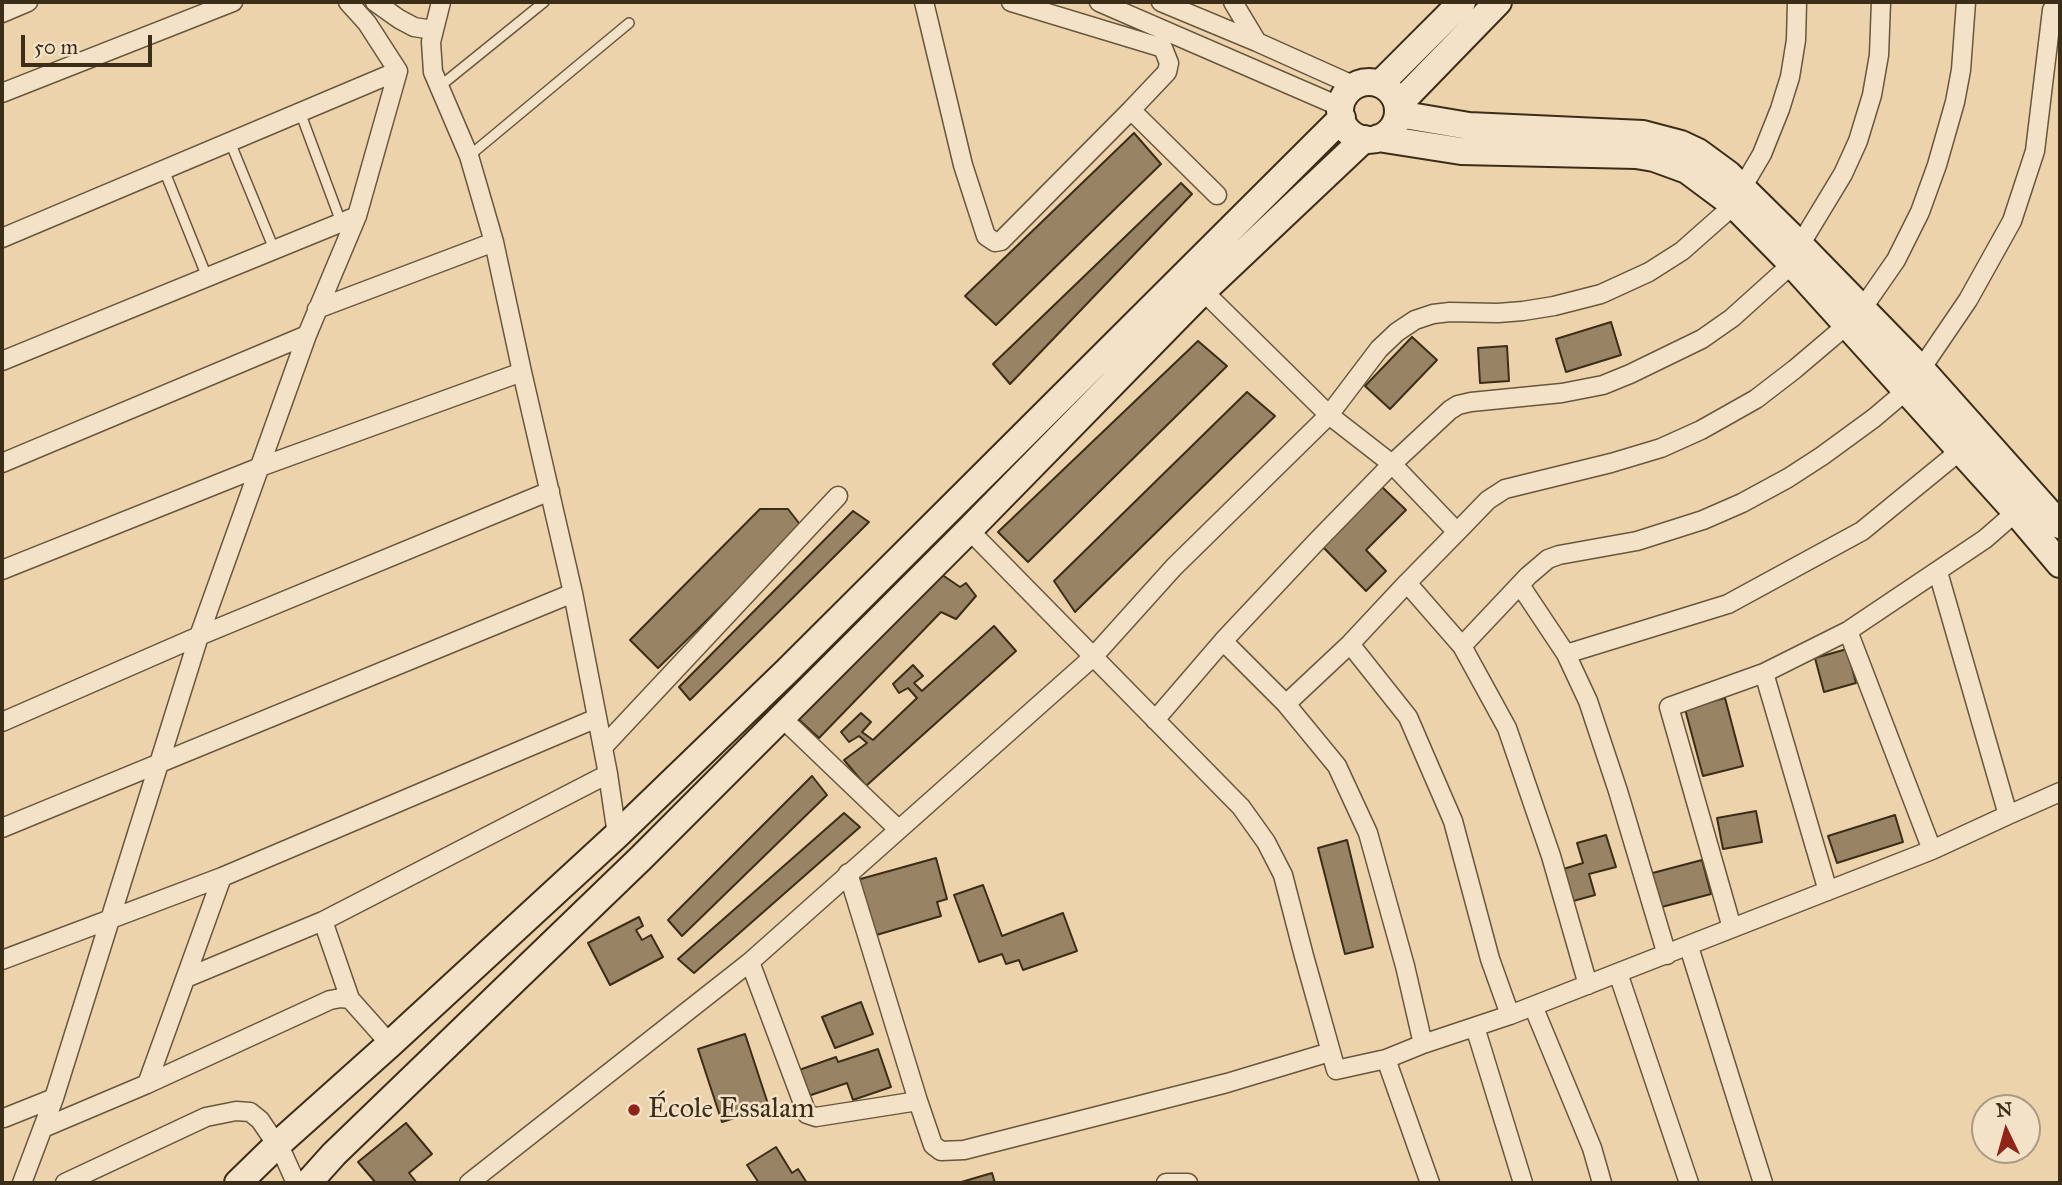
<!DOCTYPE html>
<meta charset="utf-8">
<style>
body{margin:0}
#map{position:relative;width:2062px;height:1185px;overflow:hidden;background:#ecd3ab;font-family:"IM FELL Great Primer",serif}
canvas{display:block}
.frame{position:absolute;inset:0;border:4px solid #3c2d18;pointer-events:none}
.north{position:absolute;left:1971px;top:1094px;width:70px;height:70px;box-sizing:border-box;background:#f3e2c8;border:2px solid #aa9a82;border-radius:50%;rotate:355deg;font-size:19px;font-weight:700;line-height:28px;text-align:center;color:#3c2d18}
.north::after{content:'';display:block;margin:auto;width:24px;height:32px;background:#8f2418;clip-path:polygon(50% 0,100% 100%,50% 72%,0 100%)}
.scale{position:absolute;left:21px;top:35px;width:131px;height:32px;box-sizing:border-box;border:4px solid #3c2d18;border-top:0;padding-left:9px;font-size:21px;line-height:24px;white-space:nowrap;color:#3c2d18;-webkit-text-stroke:5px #f3e2c8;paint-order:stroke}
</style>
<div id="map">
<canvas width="2062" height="1185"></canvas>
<div class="frame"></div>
<div class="north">N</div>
<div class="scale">50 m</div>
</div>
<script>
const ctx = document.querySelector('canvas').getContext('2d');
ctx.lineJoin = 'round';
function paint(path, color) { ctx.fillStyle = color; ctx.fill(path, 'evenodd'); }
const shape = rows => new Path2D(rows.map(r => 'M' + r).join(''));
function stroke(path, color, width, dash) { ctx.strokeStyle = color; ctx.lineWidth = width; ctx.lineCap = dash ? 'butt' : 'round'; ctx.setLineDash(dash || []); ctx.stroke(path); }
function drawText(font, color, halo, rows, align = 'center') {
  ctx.font = font + ' "IM FELL Great Primer",serif'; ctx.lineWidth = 5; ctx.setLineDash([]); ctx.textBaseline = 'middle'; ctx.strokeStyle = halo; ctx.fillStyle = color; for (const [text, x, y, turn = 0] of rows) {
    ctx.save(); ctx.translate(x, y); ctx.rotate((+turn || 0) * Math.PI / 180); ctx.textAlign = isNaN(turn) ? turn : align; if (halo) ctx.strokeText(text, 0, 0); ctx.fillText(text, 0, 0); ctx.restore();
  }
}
const building = shape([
 [1134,133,1161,164,996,325,965,296,1134,133],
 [1181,183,1192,194,1010,384,993,364,1181,183],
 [1611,322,1621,355,1566,372,1556,339,1611,322],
 [1412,337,1437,360,1390,409,1365,386,1412,337],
 [1198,341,1227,366,1028,562,998,532,1198,341],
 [1507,346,1509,381,1480,383,1478,348,1507,346],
 [1247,392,1275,416,1075,612,1054,581,1247,392],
 [1381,486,1406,510,1366,550,1386,571,1366,591,1321,545,1381,486],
 [760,509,788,509,802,527,658,668,630,640,760,509],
 [853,511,869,522,690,700,679,687,853,511],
 [938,572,960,587,966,583,976,596,956,619,941,612,819,738,795,716,938,572],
 [994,626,1016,651,866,786,844,760,867,743,859,736,849,742,841,732,861,713,871,722,862,732,873,740,917,698,908,688,899,693,893,684,913,665,923,676,914,683,922,691,994,626],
 [1847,649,1856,683,1824,692,1815,658,1847,649],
 [1725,698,1743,766,1703,776,1685,709,1725,698],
 [812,776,827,795,682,936,668,920,812,776],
 [1756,811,1762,842,1723,849,1717,818,1756,811],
 [844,813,860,827,694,973,678,959,844,813],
 [1895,815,1903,842,1837,863,1828,836,1895,815],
 [1606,835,1616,867,1589,874,1595,895,1566,903,1557,871,1583,863,1577,843,1606,835],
 [1347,840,1373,947,1345,954,1318,848,1347,840],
 [936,858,947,899,937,902,941,916,873,936,857,880,936,858],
 [1702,860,1711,894,1654,909,1645,875,1702,860],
 [983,885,1002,936,1063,913,1077,951,1023,970,1019,960,1006,964,1002,954,979,962,954,895,983,885],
 [639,917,643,926,636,930,642,940,651,935,663,957,610,985,588,943,639,917],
 [861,1002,873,1034,835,1048,822,1017,861,1002],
 [745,1034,769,1107,722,1122,698,1049,745,1034],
 [878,1049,891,1087,853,1100,847,1083,808,1096,799,1070,836,1057,838,1062,878,1049],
 [406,1123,432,1154,409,1173,417,1183,376,1183,358,1162,406,1123],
 [776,1147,792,1173,798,1169,807,1183,759,1183,747,1165,776,1147],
 [992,1173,995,1183,958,1183,992,1173]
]);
paint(building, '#988364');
stroke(building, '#3c2d18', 2);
const lane = shape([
 [439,87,544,2],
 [300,112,341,222],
 [230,142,274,249],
 [469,156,629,23],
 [164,170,207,277]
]);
const street = shape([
 [375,2,399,19,414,27,433,30],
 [441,2,431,42,433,72,469,156,494,242,522,372,573,593,608,774,617,835],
 [924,2,963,165,986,236,995,242,1001,241,1131,110,1167,72,1169,63,1163,48,1011,2],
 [1099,2,1341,107],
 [1161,2,1257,42,1355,86],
 [1233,2,1257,42],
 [2,13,28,2],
 [2,93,233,2],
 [1131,110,1217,195],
 [1742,188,1762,154,1780,109,1790,77,1796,40,1797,2],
 [2,238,398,71],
 [1800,245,1843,174,1858,141,1872,95,1879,55,1881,2],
 [1203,291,1329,415,1392,464,1457,532,1488,500,1505,489,1611,463,1661,448,1701,430,1756,399,1795,369,1848,324],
 [317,309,494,242],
 [1862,309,1896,260,1920,212,1937,165,1955,102,1961,70,1966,2],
 [2,361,357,216],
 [1921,369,1968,300,2012,221,2035,151,2052,10,2057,2],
 [2,463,307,335],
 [969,530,1241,807,1266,842,1283,875,1304,956,1336,1070,1386,1059,1423,1044,1510,1015,1932,850,1848,631],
 [2,570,260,467,522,372],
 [1407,583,1457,532],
 [1520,585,1566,654,1588,701,1618,791,1667,955],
 [1223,641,1286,704,1337,766,1368,833,1405,966,1423,1044],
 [1350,644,1408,717,1430,768,1453,821,1490,959,1510,1015],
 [1462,646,1528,576,1548,559,1559,555,1637,541,1703,520,1742,503,1788,478,1822,456,1874,418,1907,390],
 [1566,654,1728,604,1862,531,1961,450],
 [1764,673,1828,891],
 [1286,704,1350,644,1407,583,1462,646,1507,728,1551,856,1588,985],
 [781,717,898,829],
 [1155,720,1223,641,1317,541,1392,464,1450,410,1458,405,1471,402,1562,393,1603,385,1630,374,1702,339,1732,318,1792,264],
 [2,722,199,636,550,491],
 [603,747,838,496],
 [2008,815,2060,792],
 [2,828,573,593],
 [1932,850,2008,815,1938,572],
 [848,873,918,1101,933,1145,941,1151,964,1150,1227,1083,1330,1052],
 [323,921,350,999],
 [1732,928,1669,707,1764,673,1848,631,1985,539,2016,512],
 [1689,947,1763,1183],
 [2,960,222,877,597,718],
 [750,962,807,1114,816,1117,918,1101],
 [1618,973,1689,1183],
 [186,978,323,921,608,774],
 [1533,1006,1592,1148,1602,1183],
 [1475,1027,1523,1183],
 [1386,1059,1430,1183],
 [147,1084,222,877],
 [4,1118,54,1098],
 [43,1128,147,1084,330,1000,341,998,350,999,390,1044],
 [22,1183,54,1098,199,636,307,335,357,216,398,71,367,23,348,2],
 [65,1183,206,1117,236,1111,250,1112,260,1120,283,1154,296,1183],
 [469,1183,750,962,1093,657,1174,567,1329,415,1379,349,1397,332,1415,320,1433,314,1450,312,1498,313,1523,311,1554,306,1601,294,1649,272,1682,251,1734,205],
 [1166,1183,1188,1183]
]);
const secondary = shape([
 '1340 111a29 29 0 1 1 58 0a29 29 0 1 1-58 0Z',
 [1380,84,1462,2],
 [1398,105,1498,2],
 [1398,114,1469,126,1643,134,1681,144,1698,152,1728,174,1800,245,1921,369,2060,525],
 [1378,138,1461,151,1636,155,1654,158,1687,170,1734,205,1792,264,2016,512,2060,564],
 [238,1183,277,1145,390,1044,617,835,787,671,1342,118],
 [308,1183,334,1154,641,858,969,530,1203,291,1364,139]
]);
stroke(lane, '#68563d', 12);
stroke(street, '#68563d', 21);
stroke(secondary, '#3c2d18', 30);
stroke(lane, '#f3e2c8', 9);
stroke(street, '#f3e2c8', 18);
stroke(secondary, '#f3e2c8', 26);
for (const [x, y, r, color] of [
 [634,1110,7,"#8f2418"]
]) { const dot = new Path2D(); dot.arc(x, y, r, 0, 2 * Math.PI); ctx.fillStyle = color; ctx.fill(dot); stroke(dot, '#f3e2c8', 2.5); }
drawText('28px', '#3c2d18', '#f3e2c8', [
 ["École Essalam",648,1110]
], 'left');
</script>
